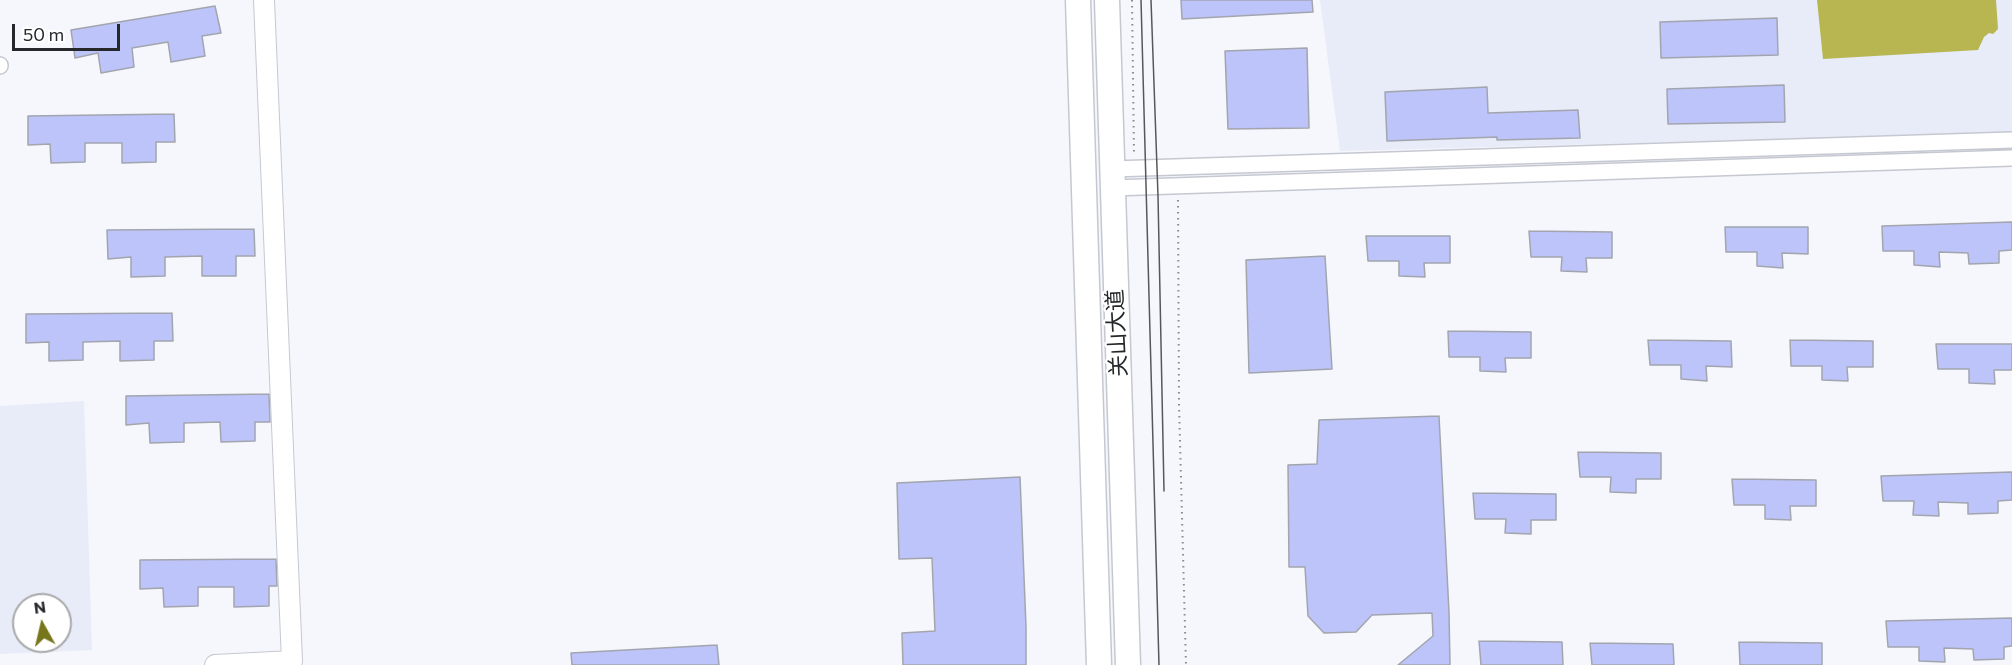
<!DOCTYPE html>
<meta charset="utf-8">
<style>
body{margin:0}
#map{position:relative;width:2012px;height:665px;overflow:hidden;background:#f6f7fd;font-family:Commissioner,sans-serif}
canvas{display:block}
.north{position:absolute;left:12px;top:593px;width:60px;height:60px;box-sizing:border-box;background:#fff;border:2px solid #a8a9aa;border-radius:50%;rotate:352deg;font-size:16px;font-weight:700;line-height:24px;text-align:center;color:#26272a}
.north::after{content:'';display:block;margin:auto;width:21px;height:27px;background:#77761b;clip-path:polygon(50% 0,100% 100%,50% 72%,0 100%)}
.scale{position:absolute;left:12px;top:24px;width:108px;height:27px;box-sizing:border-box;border:3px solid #26272a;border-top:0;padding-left:8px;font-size:18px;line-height:21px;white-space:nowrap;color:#26272a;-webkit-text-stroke:4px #fff;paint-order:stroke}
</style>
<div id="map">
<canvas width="2012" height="665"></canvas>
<div class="north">N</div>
<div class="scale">50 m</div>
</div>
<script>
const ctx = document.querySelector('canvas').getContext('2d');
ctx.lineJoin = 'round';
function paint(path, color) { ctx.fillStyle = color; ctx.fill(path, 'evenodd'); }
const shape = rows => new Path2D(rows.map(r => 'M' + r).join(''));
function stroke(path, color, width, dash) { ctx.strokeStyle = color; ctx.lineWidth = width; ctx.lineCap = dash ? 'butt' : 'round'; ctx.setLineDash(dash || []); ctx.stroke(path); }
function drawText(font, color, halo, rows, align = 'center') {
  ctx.font = font + ' Commissioner,"Noto Sans SC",sans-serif'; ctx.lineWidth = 4.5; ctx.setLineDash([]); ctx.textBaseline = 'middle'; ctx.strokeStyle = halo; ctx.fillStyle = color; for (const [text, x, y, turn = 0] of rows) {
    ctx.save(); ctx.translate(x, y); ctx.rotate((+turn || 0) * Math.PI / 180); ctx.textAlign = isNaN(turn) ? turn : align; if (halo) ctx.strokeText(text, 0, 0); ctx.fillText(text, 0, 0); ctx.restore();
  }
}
paint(shape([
 [1320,0,2012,0,2012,133,1340,151],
 [84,401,92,650,0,654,0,406],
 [24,605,60,605,60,641,24,641]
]), '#e8ebf8');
paint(shape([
 [1817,0,1996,0,1998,29,1993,34,1989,33,1984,37,1978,50,1823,59]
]), '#b7b651');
const building = shape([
 [1181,0,1312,0,1313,12,1182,19,1181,0],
 [215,6,221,33,202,36,205,56,171,62,168,42,132,48,134,67,101,73,98,53,75,58,71,30,215,6],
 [1777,18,1778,55,1661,58,1660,22,1777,18],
 [1307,48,1309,128,1228,129,1225,51,1307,48],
 [1784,85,1785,122,1668,124,1667,89,1784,85],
 [1487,87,1488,113,1578,110,1580,138,1497,140,1497,137,1387,141,1385,92,1487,87],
 [174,114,175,142,156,142,156,162,122,163,122,143,85,143,85,162,51,163,50,144,28,145,28,116,174,114],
 [2012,222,2012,250,1999,251,1999,263,1969,264,1968,253,1939,252,1940,267,1914,265,1914,251,1883,251,1882,226,2012,222],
 [1725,227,1808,227,1808,254,1782,253,1783,268,1757,266,1757,252,1726,252,1725,227],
 [254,229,255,256,236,256,236,276,202,276,202,256,165,257,165,276,131,277,131,257,108,259,107,230,254,229],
 [1529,231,1612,232,1612,258,1586,258,1587,272,1561,271,1562,257,1531,257,1529,231],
 [1366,236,1450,236,1450,263,1424,263,1425,277,1399,276,1399,261,1368,261,1366,236],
 [1325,256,1332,369,1249,373,1246,260,1325,256],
 [172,313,173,341,154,341,154,360,120,361,120,341,83,342,83,360,49,361,49,342,26,343,26,314,172,313],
 [1448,331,1531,332,1531,358,1505,358,1506,372,1480,371,1480,357,1449,357,1448,331],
 [1648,340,1731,341,1732,367,1706,366,1707,381,1681,379,1681,365,1650,365,1648,340],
 [1790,340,1873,341,1873,367,1847,367,1848,381,1822,380,1822,366,1791,366,1790,340],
 [1936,344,2012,344,2012,370,1994,370,1995,384,1969,383,1969,369,1938,369,1936,344],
 [269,394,270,422,255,422,255,441,221,442,220,422,184,423,184,442,150,443,149,423,126,425,126,396,269,394],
 [1439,416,1449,612,1450,665,1398,665,1433,636,1432,613,1372,615,1356,632,1324,633,1308,616,1305,567,1289,567,1288,465,1317,464,1319,420,1439,416],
 [1578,452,1661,453,1661,479,1636,479,1636,493,1610,492,1611,477,1580,477,1578,452],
 [2012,472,2012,500,1998,501,1998,513,1968,514,1968,503,1938,502,1939,516,1913,515,1914,501,1883,501,1881,476,2012,472],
 [1020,477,1026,627,1026,665,903,665,902,633,935,631,932,558,899,559,897,483,1020,477],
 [1732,479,1816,480,1816,506,1790,506,1791,520,1765,519,1765,505,1734,505,1732,479],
 [1473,493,1556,494,1556,520,1531,520,1531,534,1505,533,1506,519,1475,519,1473,493],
 [276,559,277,586,269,586,269,606,234,607,234,587,198,587,198,606,164,607,163,588,140,589,140,560,276,559],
 [2012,618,2012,646,2004,647,2004,659,1974,660,1973,649,1944,648,1945,662,1919,661,1919,647,1888,647,1886,621,2012,618],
 [1479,641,1562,642,1563,665,1481,665,1479,641],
 [1739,642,1822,643,1822,665,1740,665,1739,642],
 [1590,643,1673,644,1674,665,1592,665,1590,643],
 [717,645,719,665,572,665,571,653,717,645]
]);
paint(building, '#bcc4f9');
stroke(building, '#a3a5ae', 1.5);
const minor = shape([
 [0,65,0,66],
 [1112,169,2012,140],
 [1112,188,2012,158]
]);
const tertiary = shape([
 [215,665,292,661,264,0]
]);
const primary = shape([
 [1078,0,1099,665],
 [1107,0,1128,665]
]);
stroke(minor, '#c6c8d1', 18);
stroke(tertiary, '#c6c8d1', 22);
stroke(primary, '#c6c8d1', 27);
stroke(shape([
 [1132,0,1134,154],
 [1178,200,1179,404,1186,665]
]), '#8a8b8f', 2, [1.5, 4.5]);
stroke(minor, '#fff', 15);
stroke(tertiary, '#fff', 20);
stroke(primary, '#fff', 24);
stroke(shape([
 [1141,0,1159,665],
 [1151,0,1158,196,1164,491]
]), '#56575b', 1.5);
drawText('22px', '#26272a', '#fff', [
 ["关山大道",1117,333,-93]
]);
</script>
